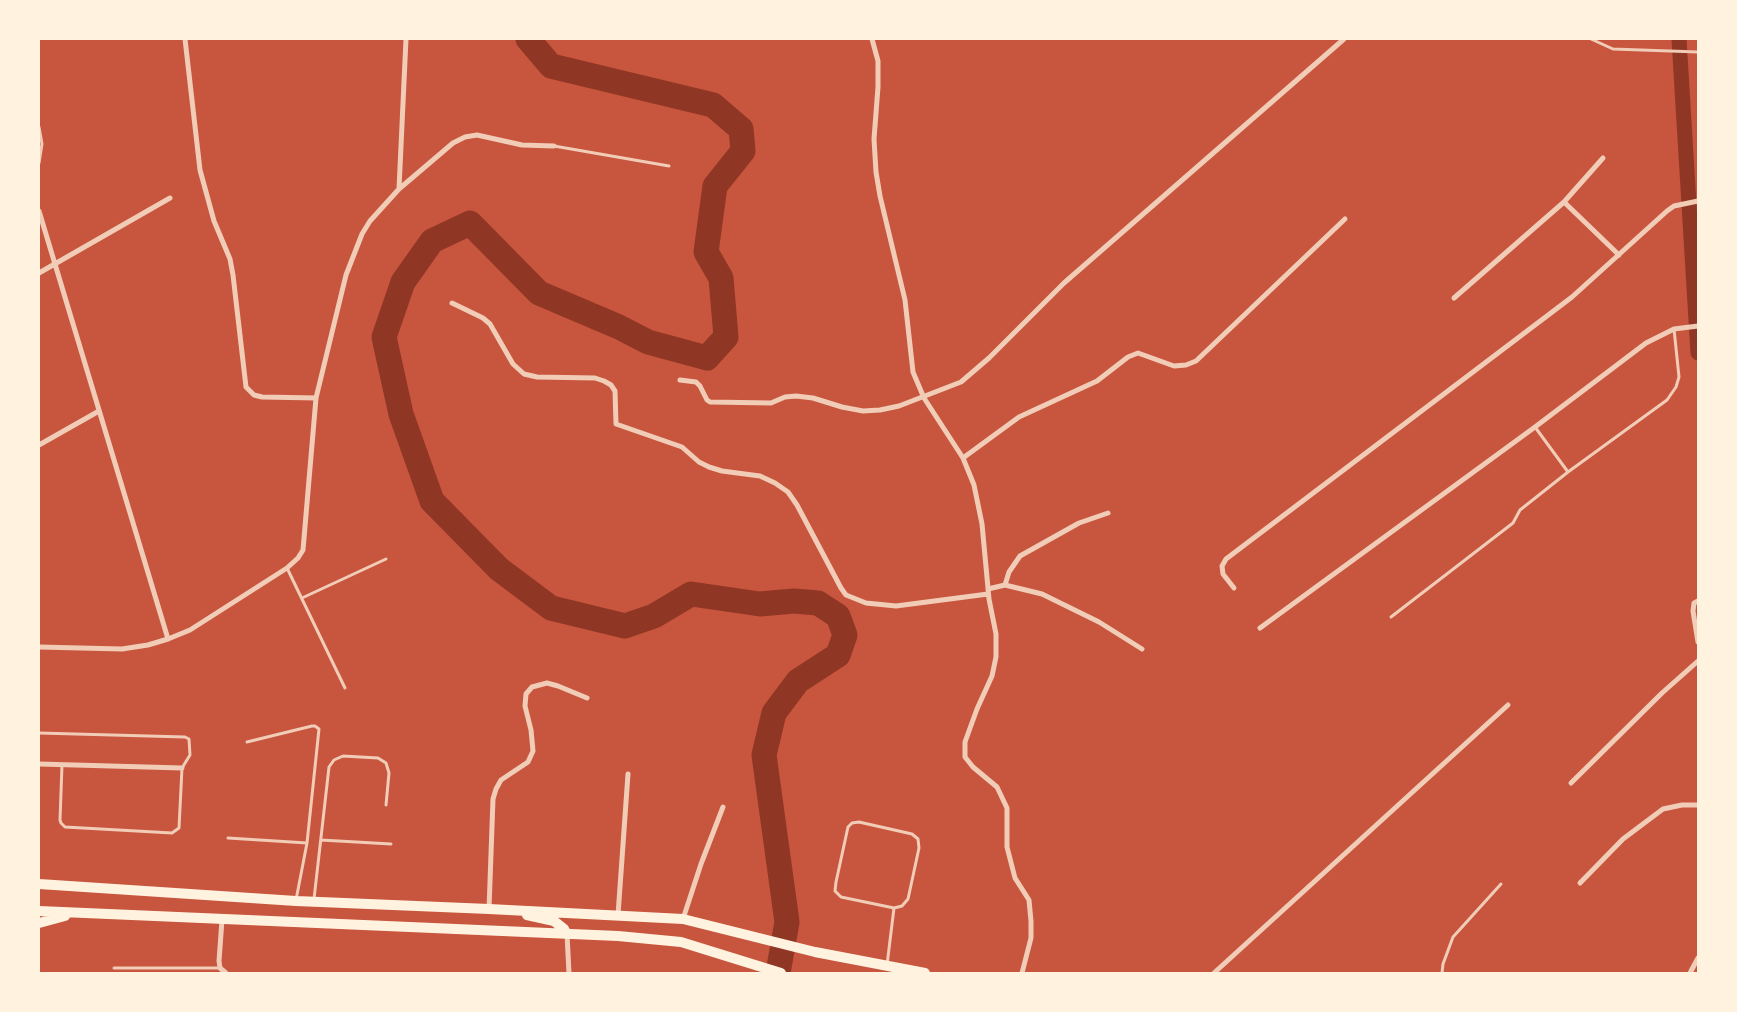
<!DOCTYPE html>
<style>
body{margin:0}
#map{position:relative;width:1737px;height:1012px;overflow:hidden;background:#c8553d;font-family:Roboto,sans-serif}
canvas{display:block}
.frame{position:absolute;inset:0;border:40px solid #fff3e0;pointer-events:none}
</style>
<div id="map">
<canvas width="1737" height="1012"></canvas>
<div class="frame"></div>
</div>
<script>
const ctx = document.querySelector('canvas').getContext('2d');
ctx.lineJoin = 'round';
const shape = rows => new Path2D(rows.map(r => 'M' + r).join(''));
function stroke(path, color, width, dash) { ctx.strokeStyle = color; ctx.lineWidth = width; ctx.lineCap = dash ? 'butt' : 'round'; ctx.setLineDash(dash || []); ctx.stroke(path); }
stroke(shape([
 [1679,39,1698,353]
]), '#8f3625', 15);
stroke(shape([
 [528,39,551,66,713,105,741,129,743,151,715,186,706,252,721,278,726,337,707,358,648,342,619,327,539,293,470,223,432,241,403,282,384,337,401,414,432,501,499,569,551,608,625,626,654,616,691,594,760,604,794,601,818,603,838,616,845,635,838,655,798,681,774,713,764,755,787,922,778,973]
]), '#8f3625', 25);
stroke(shape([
 [1591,39,1613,49,1698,52],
 [39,127,42,144,39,163],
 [554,146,669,166],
 [1535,427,1568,472],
 [287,568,345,688],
 [302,598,386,559],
 [1391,617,1513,523,1520,510,1568,472,1667,400,1676,387,1679,377,1674,329],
 [39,733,185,737,189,739,190,755,182,768,179,828,172,833,65,827,61,823,60,820,62,765],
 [247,742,312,726,315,726,319,729,307,843,296,900],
 [859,822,912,834,918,839,919,848,908,899,902,906,894,908,841,897,835,891,836,882,848,827,852,823,859,822],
 [228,838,307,843],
 [321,840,391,844],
 [314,899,329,767,334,760,343,756,378,758,386,763,389,773,386,805],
 [887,965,894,908],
 [114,968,220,968],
 [1442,973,1443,964,1453,937,1501,884]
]), '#f1ccb7', 3);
stroke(shape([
 [185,39,200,170,214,221,230,259,233,275,246,387,254,395,262,397,316,398],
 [872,39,878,61,878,87,874,139,876,172,880,196,905,300,913,372,924,398,963,458,974,485,982,524,989,599,996,634,996,657,992,676,977,709,965,742,965,757,973,767,997,787,1007,808,1007,847,1015,878,1029,900,1031,921,1031,938,1022,973],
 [399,189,406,39],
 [1564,202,1619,255],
 [39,211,168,639],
 [39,273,170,198],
 [1454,298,1564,202,1603,158],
 [452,303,483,318,490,324,513,364,524,374,537,377,595,378,604,381,611,385,615,391,616,424,682,447,699,462,709,467,722,471,760,476,775,483,788,492,797,505,841,588,846,595,866,603,896,606,988,594],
 [680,380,696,382,700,386,707,400,710,402,771,403,785,397,796,396,813,398,842,407,863,411,880,410,899,406,961,382,989,358,1064,283,1344,39],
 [39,445,99,411],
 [963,458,1019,417,1097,381,1128,357,1138,353,1174,366,1186,365,1196,361,1345,219],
 [1005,585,1009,572,1020,556,1079,523,1108,513],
 [1234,588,1223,574,1222,566,1226,559,1572,297,1667,211,1674,206,1698,201],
 [988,589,1005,585,1042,594,1099,622,1142,649],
 [1698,601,1694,603,1693,611,1698,642],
 [1260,628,1535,427,1646,343,1674,329,1698,326],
 [39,647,122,649,148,645,168,639,190,630,287,568,298,558,303,550,316,398,346,275,362,234,370,221,399,189,453,143,465,137,477,135,522,145,554,146],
 [39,764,182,768],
 [1571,783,1662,693,1698,661],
 [1580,883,1623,839,1663,809,1682,805,1698,805],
 [489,909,493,799,496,789,501,780,528,762,533,751,531,730,525,706,526,694,532,687,547,683,558,686,587,698],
 [618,915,628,774],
 [683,919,701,864,723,807],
 [222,920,219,961,220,968,226,973],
 [567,934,569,973],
 [1214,973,1508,705],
 [1690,973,1698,958]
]), '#f1ccb7', 5);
stroke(shape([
 [39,884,296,901,489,909,683,919,815,952,925,973],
 [39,911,618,936,681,942,781,973],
 [527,915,554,921,564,929,567,934],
 [39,923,65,916]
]), '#fff3e0', 10);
</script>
